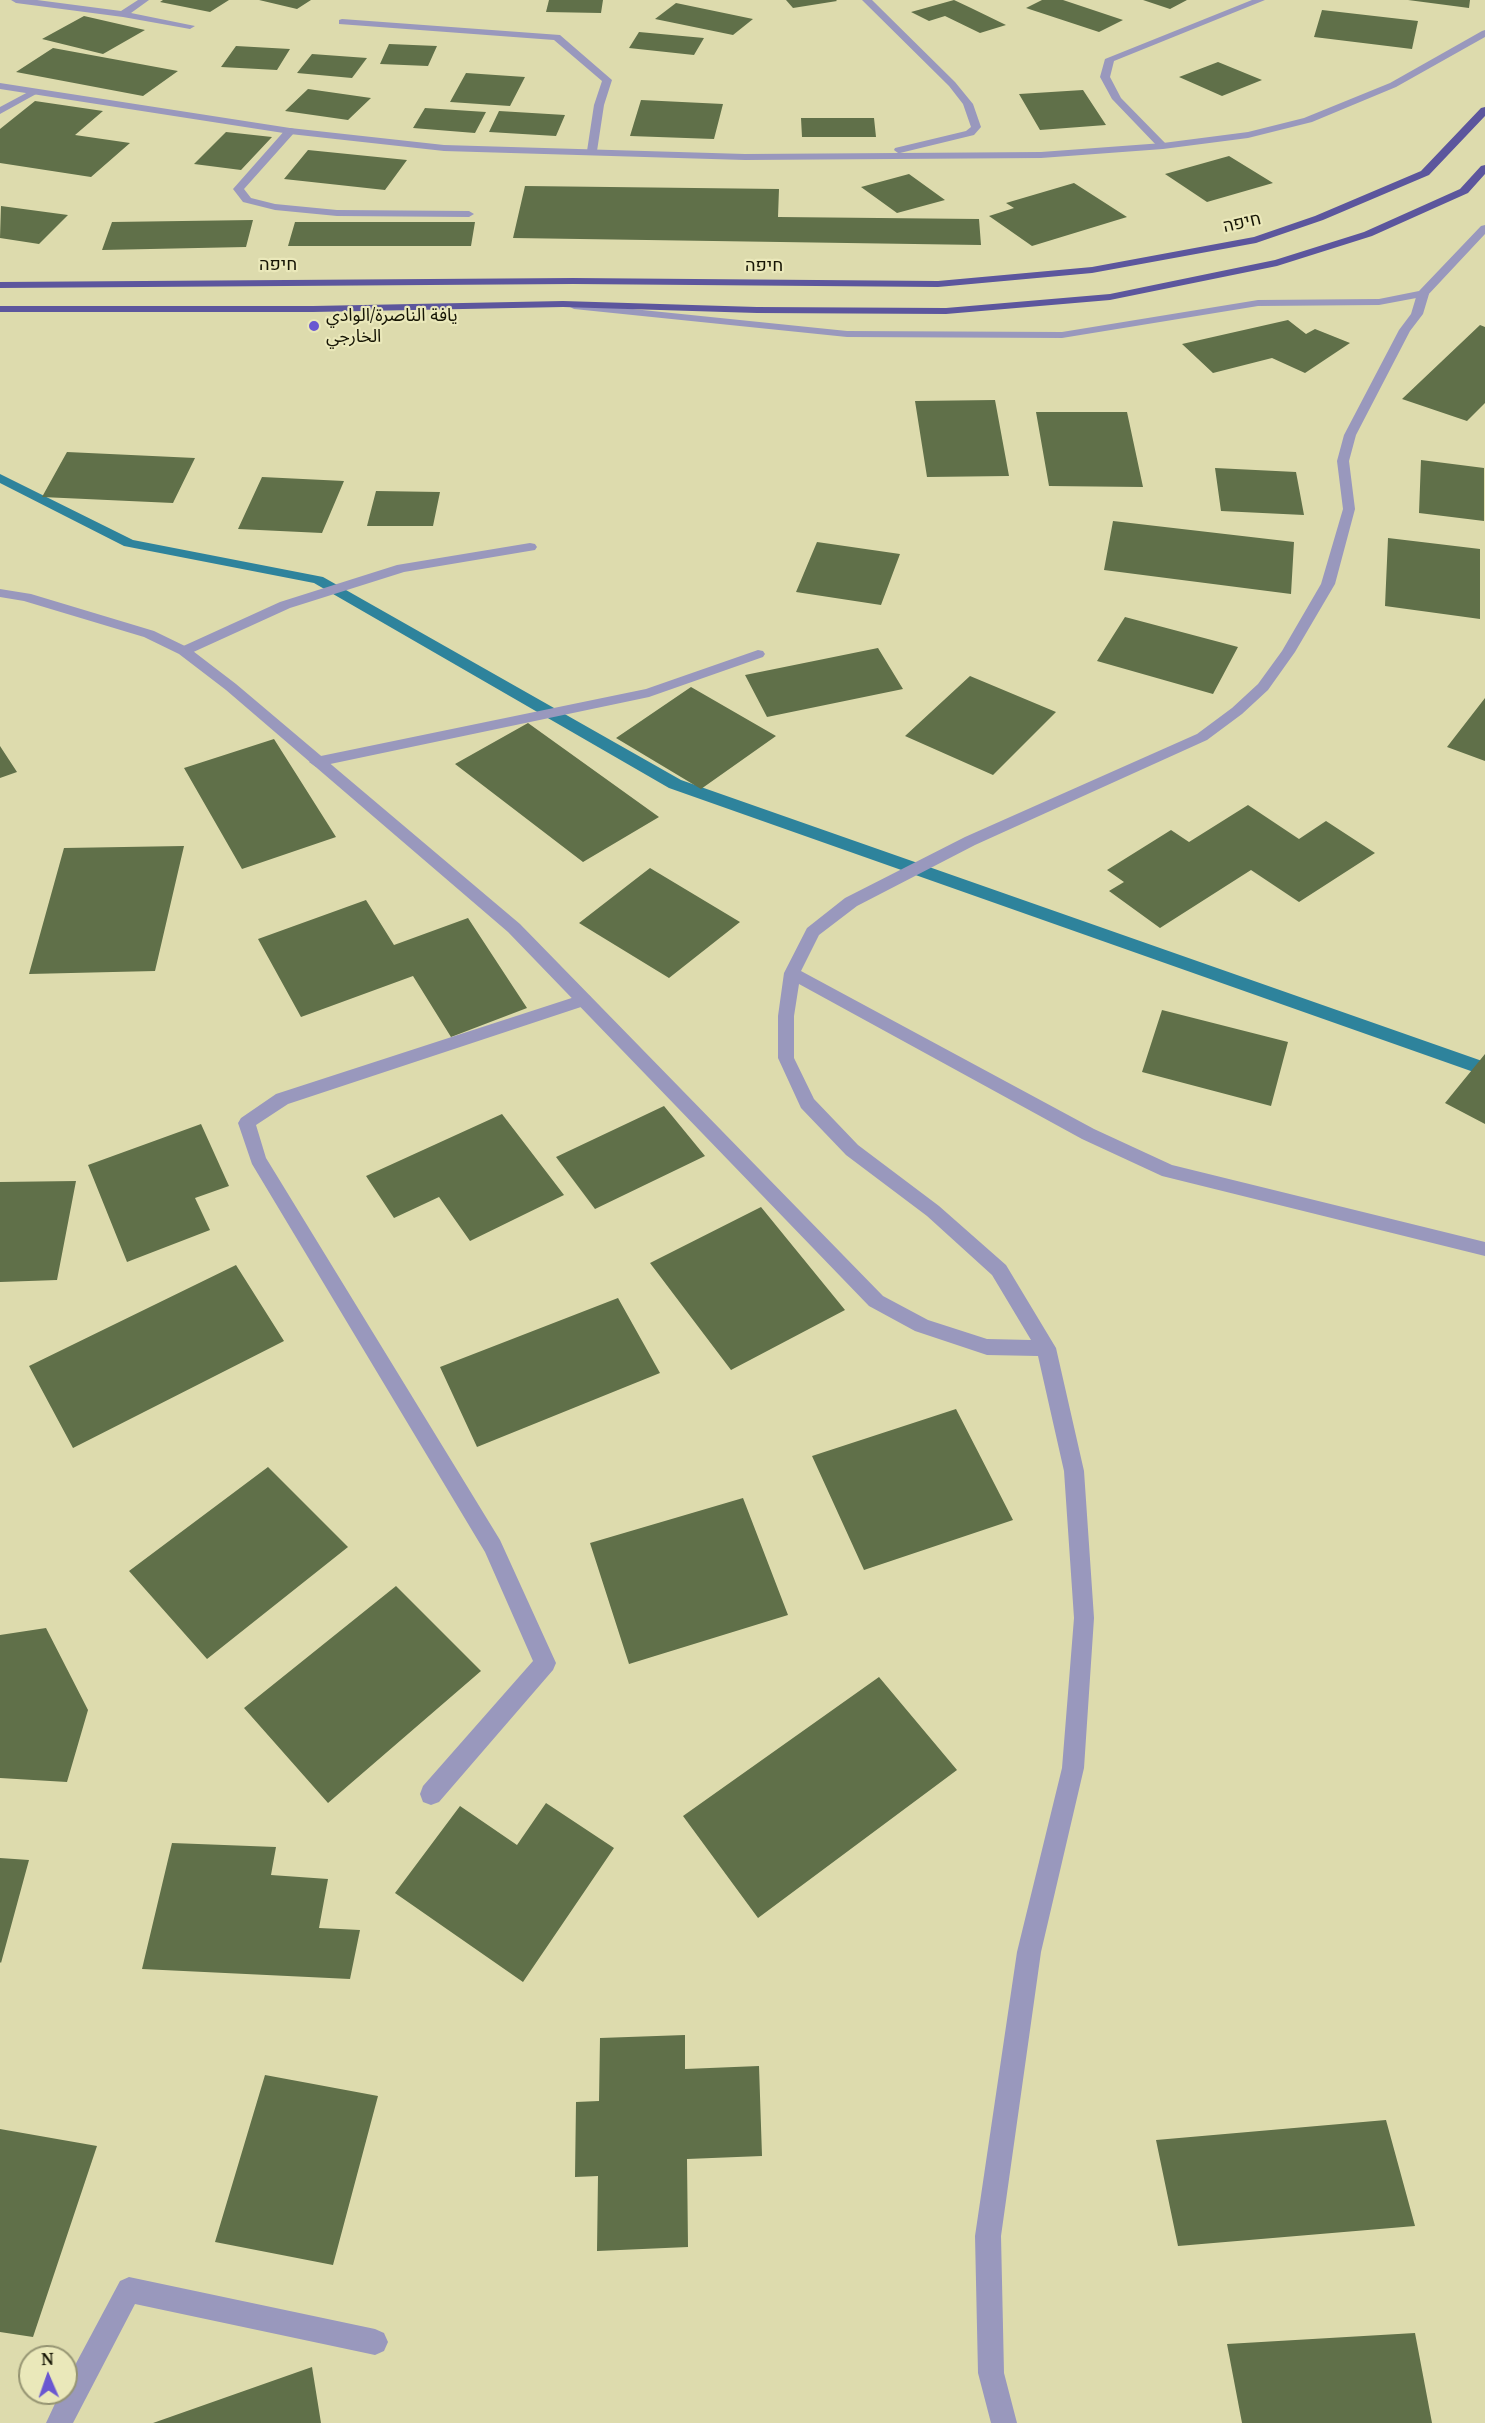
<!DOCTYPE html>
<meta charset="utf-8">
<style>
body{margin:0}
#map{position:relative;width:1485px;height:2423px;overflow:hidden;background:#dddbad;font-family:"Noto Serif",serif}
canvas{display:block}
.north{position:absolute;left:18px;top:2345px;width:60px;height:60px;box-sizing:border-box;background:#eae8ba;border:2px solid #959472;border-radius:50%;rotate:358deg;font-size:16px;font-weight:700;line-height:24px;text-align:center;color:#161505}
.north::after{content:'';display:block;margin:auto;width:21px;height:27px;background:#6a57d1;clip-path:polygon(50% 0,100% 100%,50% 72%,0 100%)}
</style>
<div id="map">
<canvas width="1485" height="2423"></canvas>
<div class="north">N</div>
</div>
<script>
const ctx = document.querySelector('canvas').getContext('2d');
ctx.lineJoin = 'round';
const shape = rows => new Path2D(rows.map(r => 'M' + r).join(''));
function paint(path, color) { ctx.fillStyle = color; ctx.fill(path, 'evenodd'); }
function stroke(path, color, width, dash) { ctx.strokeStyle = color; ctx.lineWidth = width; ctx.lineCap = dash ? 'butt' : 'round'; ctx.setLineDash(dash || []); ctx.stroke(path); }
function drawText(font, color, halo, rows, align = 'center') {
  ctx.font = font + ' "Noto Serif","Noto Sans Arabic",Heebo,serif'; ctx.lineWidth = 4.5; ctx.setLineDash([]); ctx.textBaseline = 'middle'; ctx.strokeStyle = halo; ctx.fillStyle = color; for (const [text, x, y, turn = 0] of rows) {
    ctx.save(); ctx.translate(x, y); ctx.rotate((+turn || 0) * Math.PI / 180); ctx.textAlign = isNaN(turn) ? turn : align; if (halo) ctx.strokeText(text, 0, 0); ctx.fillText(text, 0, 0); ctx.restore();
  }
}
paint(shape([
 [0,474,133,540,323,577,681,780,1485,1062,1485,1076,669,788,314,583,124,546,0,483,0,474]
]), '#2e839c');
paint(shape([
 [163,0,229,0,210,12,160,2],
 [259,0,311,0,297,9],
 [549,0,603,0,601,13,546,12],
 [786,0,836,0,837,1,793,8],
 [954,0,971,8,1006,25,980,33,945,16,929,21,911,12],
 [1042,0,1063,0,1123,20,1099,32,1026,8],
 [1143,0,1187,0,1170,9],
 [1408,0,1470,0,1469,8],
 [676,3,753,19,733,35,655,19],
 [1322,10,1418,21,1412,49,1314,37],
 [84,16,145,30,103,54,42,39],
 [639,32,704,38,694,55,629,48],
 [389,44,437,46,428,66,380,64],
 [236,46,290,49,277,70,221,67],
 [53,48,178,71,143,96,16,72],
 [312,54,367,58,352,78,297,73],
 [1218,62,1262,80,1222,96,1179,77],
 [466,73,525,77,510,106,450,102],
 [308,89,371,98,348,120,285,111],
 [1083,90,1106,125,1040,130,1019,94],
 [641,100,723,104,714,139,630,136],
 [35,101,103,111,75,135,130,143,91,177,0,163,0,129],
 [425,108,486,112,475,133,413,128],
 [499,111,565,115,556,136,489,132],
 [801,118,874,118,876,137,802,137],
 [226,132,272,137,241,170,194,164],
 [308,150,407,160,385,190,284,179],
 [1229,156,1273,183,1207,202,1165,174],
 [909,174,945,200,897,213,861,187],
 [1074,183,1127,217,1032,246,989,216,1014,208,1006,203],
 [525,186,779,189,778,217,979,219,981,245,513,238],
 [1,206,68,215,39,244,0,238],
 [253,220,246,247,102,250,112,222],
 [295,222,475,222,471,246,288,246],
 [1288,320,1306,334,1315,329,1350,343,1305,373,1272,358,1213,373,1182,344],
 [1480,325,1485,327,1485,403,1467,421,1402,399],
 [995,400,1009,476,927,477,915,401],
 [1036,412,1127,412,1143,487,1049,486],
 [67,452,195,458,173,503,42,497],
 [1421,460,1484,468,1484,521,1419,513],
 [1215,468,1296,472,1304,515,1221,511],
 [262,477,344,481,322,533,238,529],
 [376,491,440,492,433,526,367,526],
 [1113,521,1294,542,1291,594,1104,570],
 [1388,538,1480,549,1480,619,1385,606],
 [817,542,900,554,881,605,796,592],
 [1125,617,1238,647,1213,694,1097,661],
 [878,648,903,689,767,717,745,675],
 [970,676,1056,712,993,775,905,736],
 [691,687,776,736,701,789,616,738],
 [1485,698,1485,761,1447,747],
 [528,723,659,817,583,862,455,764],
 [274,739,336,837,242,869,184,768],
 [0,746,17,772,0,778],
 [1248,805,1299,839,1326,821,1375,853,1299,902,1251,870,1160,928,1109,891,1124,882,1107,870,1171,830,1189,842],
 [184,846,155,971,29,974,64,848],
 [650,868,740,922,669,978,579,923],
 [366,900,394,945,468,918,527,1008,451,1037,413,976,301,1017,258,939],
 [1162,1010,1288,1042,1271,1106,1142,1072],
 [1485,1054,1485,1124,1445,1103],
 [664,1106,705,1156,595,1209,556,1157],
 [502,1114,564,1195,470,1241,439,1197,394,1218,366,1176],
 [201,1124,229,1186,195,1198,210,1230,127,1262,88,1165],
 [76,1181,57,1280,0,1282,0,1182],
 [761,1207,845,1310,731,1370,650,1263],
 [236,1265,284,1341,73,1448,29,1366],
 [618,1298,660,1373,477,1447,440,1367],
 [956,1409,1013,1520,864,1570,812,1456],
 [268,1467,348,1547,207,1659,129,1571],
 [743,1498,788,1615,629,1664,590,1543],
 [396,1586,481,1671,328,1803,244,1708],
 [46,1628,88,1710,67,1782,0,1778,0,1635],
 [879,1677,957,1770,758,1918,683,1816],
 [546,1803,614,1848,523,1982,395,1893,460,1806,517,1845],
 [172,1843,276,1847,271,1875,328,1879,319,1928,360,1930,350,1979,142,1969],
 [0,1858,29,1860,1,1963,0,1962],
 [685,2035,685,2069,759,2066,762,2156,687,2159,688,2247,597,2251,598,2176,575,2177,576,2102,599,2101,600,2038],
 [265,2075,378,2096,333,2265,215,2242],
 [1386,2120,1415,2226,1178,2246,1156,2140],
 [0,2129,97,2146,33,2337,0,2332],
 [1415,2333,1432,2423,1242,2423,1227,2344],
 [312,2367,321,2423,153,2423]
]), '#607049');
paint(shape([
 [11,0,37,0,121,11,138,0,149,0,131,13,195,26,190,29,123,17,16,3,11,0],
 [1252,0,1265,0,1114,61,1110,77,1121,98,1168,146,1159,148,1112,99,1100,77,1105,59,1252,0],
 [342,19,560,35,612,80,604,105,597,151,592,154,587,151,594,105,602,81,554,40,339,24,339,20,342,19],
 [30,91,38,93,0,114,0,107,30,91],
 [290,128,294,129,294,133,244,189,251,198,275,204,337,210,469,211,474,214,469,217,337,216,275,210,243,202,233,189,286,129,290,128],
 [1485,225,1485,234,1427,296,1379,305,1258,306,1062,338,847,337,574,309,568,306,574,303,847,331,1062,332,1258,300,1379,299,1419,291,1481,226,1485,225],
 [530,543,535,544,537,547,535,550,404,572,290,608,189,654,184,655,177,651,179,648,280,602,397,565,530,543],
 [758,650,763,651,765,654,763,657,649,697,316,767,309,762,316,757,646,689,758,650],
 [584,994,590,996,592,1000,590,1004,288,1104,256,1125,266,1158,500,1540,556,1663,553,1670,439,1802,431,1805,423,1802,420,1794,423,1786,533,1661,485,1552,252,1164,238,1123,241,1118,276,1094,584,994],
 [129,2277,375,2329,384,2333,388,2342,384,2351,375,2355,135,2304,73,2423,46,2423,60,2393,66,2393,66,2382,120,2281,129,2277]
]), '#9998bd');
paint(shape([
 [862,0,872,0,955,82,973,104,981,127,974,135,900,153,1041,152,1163,143,1248,132,1304,118,1390,83,1482,31,1485,30,1485,37,1396,87,1312,122,1248,138,1163,149,1041,158,745,160,444,151,290,134,0,89,0,83,290,128,444,145,745,154,898,153,894,150,895,148,966,131,971,127,963,104,949,86,862,0],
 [1423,291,1429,294,1423,314,1410,331,1356,435,1349,461,1355,509,1335,584,1295,652,1268,690,1242,714,1207,740,975,845,857,906,819,935,801,971,1094,1129,1172,1165,1485,1242,1485,1256,1162,1176,1082,1139,799,984,794,1016,794,1058,814,1099,858,1145,939,1206,1006,1265,1056,1348,1084,1471,1094,1618,1084,1768,1041,1952,1001,2236,1004,2373,1017,2423,991,2423,978,2373,975,2236,1017,1952,1062,1768,1074,1618,1064,1471,1038,1356,987,1355,915,1331,869,1306,508,932,226,690,179,654,144,637,24,601,0,597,0,589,31,594,154,631,189,648,236,684,520,924,883,1296,928,1320,987,1339,1031,1340,992,1275,927,1216,846,1155,801,1108,778,1058,778,1016,784,973,807,928,845,898,965,837,1197,734,1232,708,1258,684,1282,651,1321,584,1343,509,1337,461,1344,435,1399,330,1411,314,1417,294,1423,291]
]), '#9998bd');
paint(shape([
 [1485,107,1485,116,1429,175,1323,220,1256,243,1092,273,938,287,573,284,0,288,0,282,573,278,938,281,1092,267,1254,237,1315,216,1421,171,1481,108,1485,107],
 [1485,165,1485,174,1468,193,1372,236,1277,266,1110,300,946,314,757,313,563,307,313,312,0,312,0,306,313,306,563,301,757,307,946,308,1110,294,1275,260,1364,232,1460,189,1481,166,1485,165]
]), '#5c569d');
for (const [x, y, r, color] of [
 [314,326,6,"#6a57d1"]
]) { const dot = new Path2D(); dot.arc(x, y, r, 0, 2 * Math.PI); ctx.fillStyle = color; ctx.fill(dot); stroke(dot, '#eae8ba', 2); }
drawText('18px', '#161505', '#eae8ba', [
 ["חיפה",1242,223,-13],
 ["חיפה",278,265],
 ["חיפה",764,266]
]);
drawText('18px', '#161505', '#eae8ba', [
 ["يافة الناصرة/الوادي",326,316],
 ["الخارجي",326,337]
], 'left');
</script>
